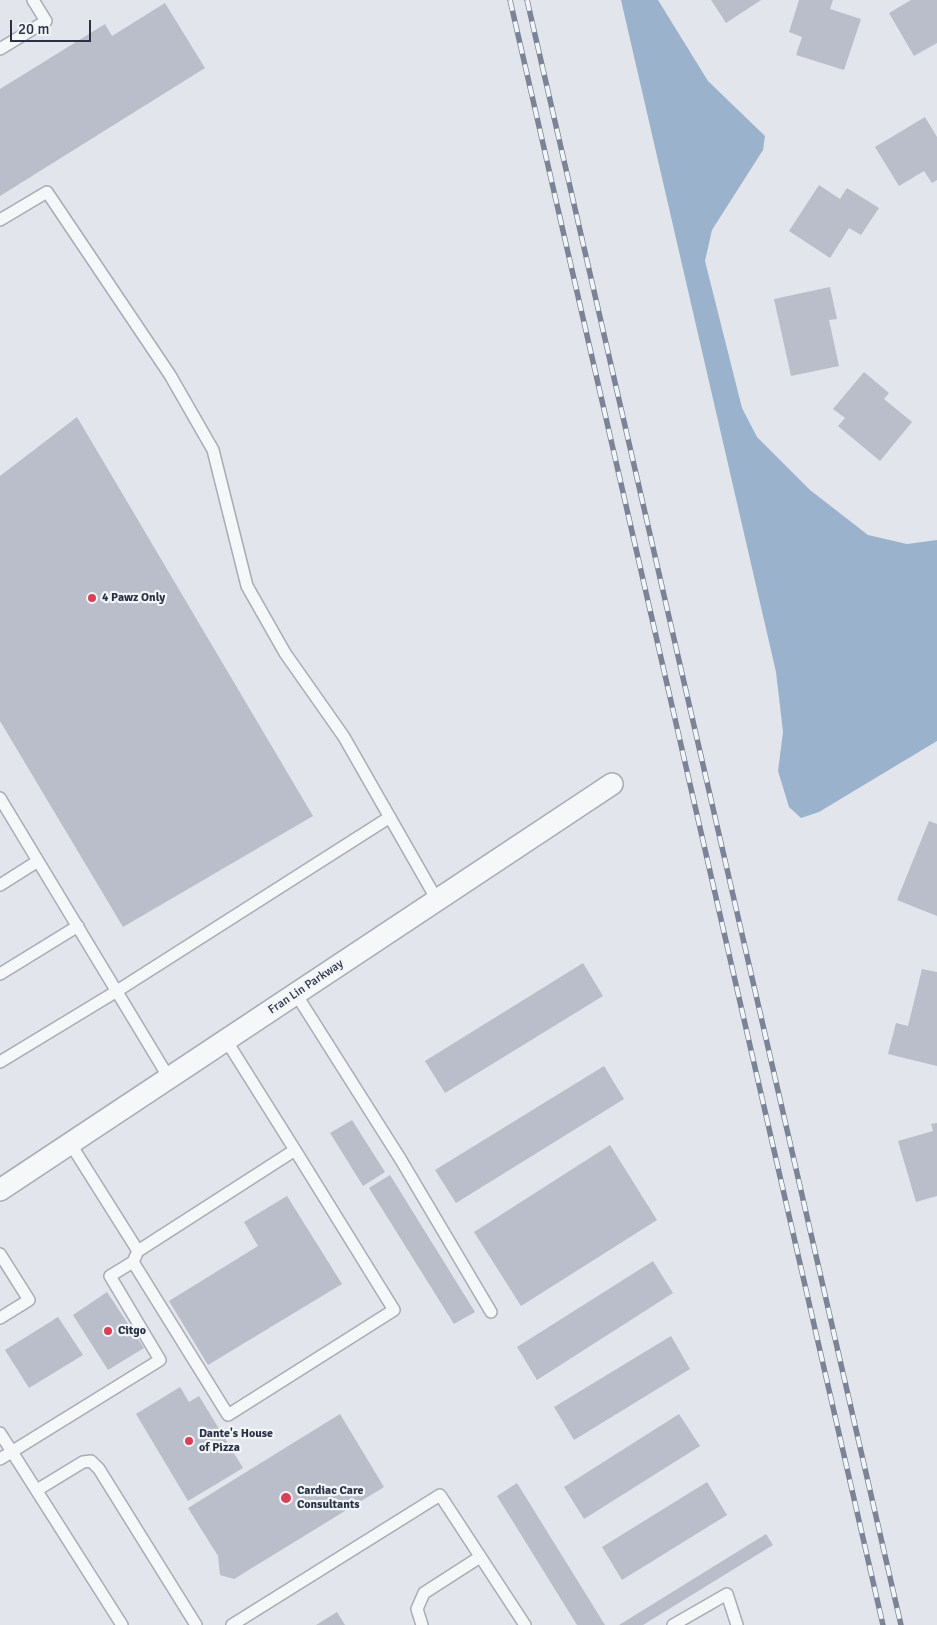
<!DOCTYPE html>
<style>
body{margin:0}
#map{position:relative;width:937px;height:1625px;overflow:hidden;background:#e2e5eb;font-family:Signika,sans-serif}
canvas{display:block}
.scale{position:absolute;left:10px;top:20px;width:81px;height:22px;box-sizing:border-box;border:2px solid #293245;border-top:0;padding-left:6px;font-size:15px;line-height:18px;white-space:nowrap;color:#293245;-webkit-text-stroke:4px #f2f5f8;paint-order:stroke}
</style>
<div id="map">
<canvas width="937" height="1625"></canvas>
<div class="scale">20 m</div>
</div>
<script>
const ctx = document.querySelector('canvas').getContext('2d');
ctx.lineJoin = 'round';
function paint(path, color) { ctx.fillStyle = color; ctx.fill(path, 'evenodd'); }
const shape = rows => new Path2D(rows.map(r => 'M' + r).join(''));
function stroke(path, color, width, dash) { ctx.strokeStyle = color; ctx.lineWidth = width; ctx.lineCap = dash ? 'butt' : 'round'; ctx.setLineDash(dash || []); ctx.stroke(path); }
function drawText(font, color, halo, rows, align = 'center') {
  ctx.font = font + ' Signika,sans-serif'; ctx.lineWidth = 4.5; ctx.setLineDash([]); ctx.textBaseline = 'middle'; ctx.strokeStyle = halo; ctx.fillStyle = color; for (const [text, x, y, turn = 0] of rows) {
    ctx.save(); ctx.translate(x, y); ctx.rotate((+turn || 0) * Math.PI / 180); ctx.textAlign = isNaN(turn) ? turn : align; if (halo) ctx.strokeText(text, 0, 0); ctx.fillText(text, 0, 0); ctx.restore();
  }
}
paint(shape([
 [621,0,658,0,708,81,765,136,763,150,712,230,705,261,742,408,757,437,810,490,868,535,907,544,937,540,937,741,819,812,801,818,789,807,778,771,783,732,776,672]
]), '#9bb2cd');
paint(shape([
 [711,0,761,0,726,23],
 [799,0,833,0,830,9,861,19,844,70,796,55,802,37,789,32],
 [911,0,937,0,937,43,914,56,889,13],
 [165,3,205,68,0,196,0,89,105,24,112,36],
 [925,117,937,137,937,180,932,183,924,171,899,186,875,147],
 [819,185,840,199,847,188,879,208,861,235,849,228,830,258,789,231],
 [830,287,837,319,829,320,839,366,791,376,774,299],
 [864,372,889,393,884,399,912,422,880,461,838,426,845,418,833,409],
 [77,417,313,816,123,927,0,721,0,476],
 [929,821,937,824,937,916,897,900],
 [583,963,603,996,445,1093,425,1061],
 [922,969,937,972,937,1066,888,1054,896,1023,908,1026],
 [604,1066,624,1099,456,1203,435,1170],
 [352,1120,385,1172,363,1186,330,1133],
 [937,1123,937,1196,916,1202,898,1141,933,1131,931,1124],
 [610,1145,657,1220,521,1306,474,1232],
 [390,1175,475,1312,454,1324,369,1188],
 [287,1196,342,1284,208,1365,169,1301,258,1246,244,1222],
 [653,1261,673,1293,537,1380,517,1347],
 [107,1292,144,1348,108,1370,73,1315],
 [58,1317,83,1355,29,1388,5,1350],
 [671,1336,690,1369,574,1440,554,1407],
 [180,1387,189,1402,199,1396,243,1468,188,1501,136,1414],
 [340,1414,384,1487,234,1579,220,1575,218,1556,188,1508],
 [679,1414,700,1446,584,1519,564,1487],
 [707,1482,727,1515,622,1580,602,1547],
 [517,1483,605,1625,577,1625,497,1496],
 [766,1534,773,1545,643,1625,619,1625],
 [337,1612,345,1625,316,1625]
]), '#b9beca');
const service = shape([
 [0,49,46,21,33,0],
 [0,220,47,192,170,375,213,450,247,586,285,653,344,737,437,900],
 [0,798,169,1078],
 [0,885,38,861],
 [0,974,78,926],
 [296,994,401,1160,491,1312],
 [0,1062,117,991,390,817],
 [70,1143,138,1251,295,1150,226,1040],
 [138,1251,133,1262,228,1415,394,1310,295,1150],
 [0,1254,29,1300,0,1318],
 [0,1433,122,1625],
 [0,1459,160,1360,110,1276,133,1262],
 [37,1490,83,1462,91,1461,99,1469,196,1625],
 [232,1625,440,1495,525,1625],
 [422,1625,417,1609,424,1593,480,1557],
 [673,1625,727,1594,737,1625]
]);
const minor = shape([
 [0,1190,612,784]
]);
stroke(service, '#a7acb6', 14);
stroke(minor, '#a7acb6', 24);
stroke(service, '#f5f7f9', 11);
stroke(minor, '#f5f7f9', 21);
const rail = shape([
 [510,0,883,1625],
 [527,0,901,1625]
]);
stroke(rail, '#7a8496', 5.5);
stroke(rail, '#f2f5f8', 4, [11]);
for (const [x, y, r, color] of [
 [92,598,5,"#d84053"],
 [108,1331,5,"#d84053"],
 [189,1441,5,"#d84053"],
 [286,1498,6,"#d84053"]
]) { const dot = new Path2D(); dot.arc(x, y, r, 0, 2 * Math.PI); ctx.fillStyle = color; ctx.fill(dot); stroke(dot, '#f2f5f8', 2); }
drawText('bold 12px', '#293245', '#f2f5f8', [
 ["4 Pawz Only",102,598],
 ["Citgo",118,1331],
 ["Dante's House",199,1434],
 ["of Pizza",199,1448],
 ["Cardiac Care",297,1491],
 ["Consultants",297,1505]
], 'left');
drawText('12px', '#293245', '#f2f5f8', [
 ["Fran Lin Parkway",306,987,-34]
]);
</script>
